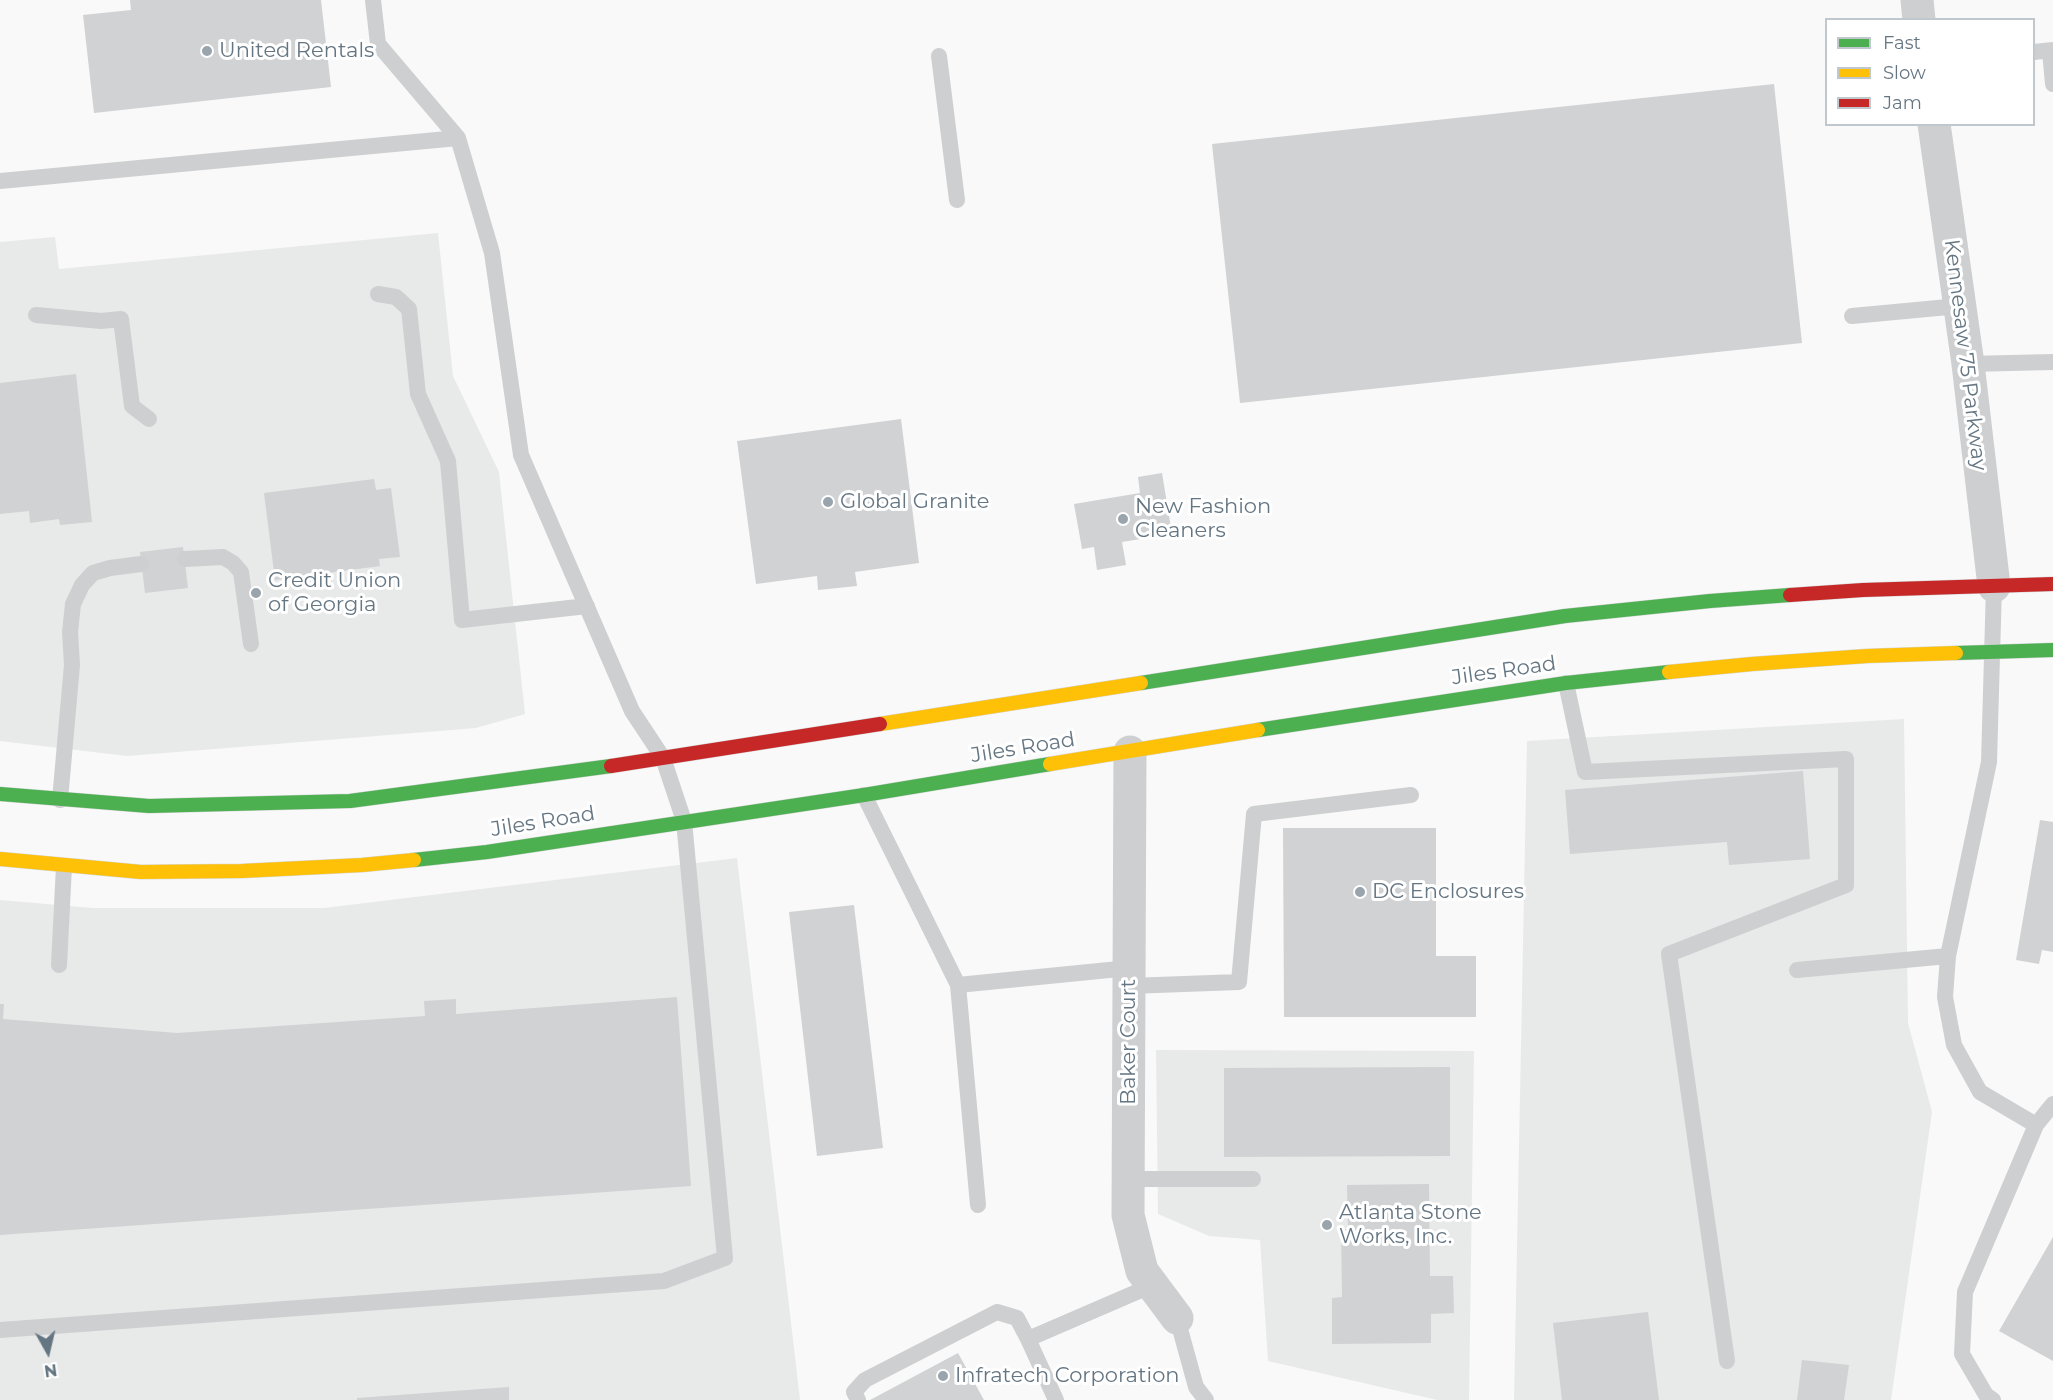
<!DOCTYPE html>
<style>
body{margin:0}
#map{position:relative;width:2053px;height:1400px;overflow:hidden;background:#f9f9f9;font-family:Montserrat,sans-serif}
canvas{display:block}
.legend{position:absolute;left:1825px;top:18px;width:210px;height:108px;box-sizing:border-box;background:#fff;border:2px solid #c1c8cd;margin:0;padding:8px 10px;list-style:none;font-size:18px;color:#657683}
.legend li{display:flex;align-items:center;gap:12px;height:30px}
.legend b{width:30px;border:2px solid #c1c8cd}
.north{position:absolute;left:18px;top:1322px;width:60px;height:60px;-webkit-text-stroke:4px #fff;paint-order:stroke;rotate:172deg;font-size:16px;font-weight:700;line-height:24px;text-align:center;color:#657683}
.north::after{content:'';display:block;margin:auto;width:21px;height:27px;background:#657683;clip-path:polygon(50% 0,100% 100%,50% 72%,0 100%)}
</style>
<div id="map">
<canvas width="2053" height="1400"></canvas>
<ul class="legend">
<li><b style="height:8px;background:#4caf50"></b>Fast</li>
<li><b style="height:8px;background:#ffc107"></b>Slow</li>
<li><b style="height:8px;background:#c62828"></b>Jam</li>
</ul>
<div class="north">N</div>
</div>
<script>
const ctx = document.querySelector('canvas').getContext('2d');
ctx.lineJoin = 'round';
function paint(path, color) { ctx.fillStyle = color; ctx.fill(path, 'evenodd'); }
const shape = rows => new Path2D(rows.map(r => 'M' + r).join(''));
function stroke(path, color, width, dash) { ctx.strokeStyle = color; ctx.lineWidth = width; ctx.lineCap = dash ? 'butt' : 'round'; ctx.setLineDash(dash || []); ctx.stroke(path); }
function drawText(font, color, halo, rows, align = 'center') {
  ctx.font = font + ' Montserrat,sans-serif'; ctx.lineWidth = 6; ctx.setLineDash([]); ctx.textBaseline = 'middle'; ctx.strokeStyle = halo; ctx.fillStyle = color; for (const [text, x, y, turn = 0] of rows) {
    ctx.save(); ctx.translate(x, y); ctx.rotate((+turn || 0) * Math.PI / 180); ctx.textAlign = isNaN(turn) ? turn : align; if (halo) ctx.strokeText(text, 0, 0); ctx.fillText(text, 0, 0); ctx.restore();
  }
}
paint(shape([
 [438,233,453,376,499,472,525,714,476,728,127,756,0,741,0,242,55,237,59,269],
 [1904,719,1908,1023,1932,1112,1891,1400,1514,1400,1527,741],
 [737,858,800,1400,0,1400,0,900,92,908,324,908],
 [1156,1050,1474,1051,1469,1400,1437,1400,1268,1361,1260,1240,1209,1236,1158,1214]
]), '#e8e9e9');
paint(shape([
 [130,0,321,0,331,87,94,113,83,15,131,10],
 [1774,84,1802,343,1240,403,1212,144],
 [76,374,92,522,60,525,59,519,30,523,29,511,0,514,0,383],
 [901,419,919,563,855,572,857,586,818,590,817,576,756,584,737,441],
 [1162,473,1172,534,1122,542,1126,565,1097,570,1094,547,1082,549,1074,504,1140,493,1138,477],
 [374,479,376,490,391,488,400,557,379,559,380,566,275,580,264,493],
 [183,547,188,588,145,593,140,552],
 [1803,771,1810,859,1729,865,1727,842,1570,854,1565,790],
 [2040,820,2053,822,2053,952,2042,950,2039,964,2016,960],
 [1283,828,1436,828,1436,956,1476,956,1476,1017,1284,1017],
 [854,905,883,1148,817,1156,789,912],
 [677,997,691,1186,0,1235,0,1004,4,1004,3,1019,177,1033,425,1016,424,1001,456,999,456,1014],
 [1450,1067,1450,1156,1224,1157,1224,1068],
 [1429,1184,1430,1276,1453,1276,1454,1313,1431,1314,1431,1343,1332,1344,1332,1298,1342,1297,1341,1229,1348,1229,1347,1185],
 [2053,1237,2053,1361,1999,1331],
 [1648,1312,1659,1400,1562,1400,1553,1323],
 [958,1353,984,1400,870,1400],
 [1802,1360,1849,1365,1844,1400,1797,1400],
 [509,1387,509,1400,357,1400,357,1398]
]), '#d0d2d3');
const fast = shape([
 [1956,653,2053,650],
 [1141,683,1565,616,1710,601,1790,595],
 [1258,730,1566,683,1669,672],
 [0,794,149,806,350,801,611,766],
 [414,860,487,852,864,795,1050,764]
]);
const slow = shape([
 [1669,672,1752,664,1867,656,1956,653],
 [880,724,1141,683],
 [1050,764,1258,730],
 [0,859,141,872,242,871,362,865,414,860]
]);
const jam = shape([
 [1790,595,1863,590,2053,584],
 [611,766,880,724]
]);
stroke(fast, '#d5d6d7', 15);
stroke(slow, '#d5d6d7', 15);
stroke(jam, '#d5d6d7', 15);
stroke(shape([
 [2050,51,2053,84],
 [2034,52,2053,50],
 [939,56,957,200],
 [0,181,458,138],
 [378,294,396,297,409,309,418,394,448,461,462,620,587,606],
 [36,315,101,321,121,319,132,406,149,419],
 [1852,316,1959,306],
 [1968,364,2053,362],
 [185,559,223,557,233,563,241,572,251,644],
 [1566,683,1585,772,1846,759,1846,885,1669,954,1727,1361],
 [864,795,958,985,1129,968],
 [60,800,72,665,70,632,73,604,82,585,93,573,110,568,141,564],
 [59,965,64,866],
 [1797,970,1948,956],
 [958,985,978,1205],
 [1129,986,1239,982,1254,814,1411,795],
 [2036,1125,2053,1104],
 [1129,1179,1253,1179],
 [1177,1318,1196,1387,1206,1400],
 [0,1330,664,1281,725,1258,684,821,663,758,632,711,521,455,492,253,458,138,378,44,373,0],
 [1028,1339,1056,1400],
 [858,1400,854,1392,865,1380,997,1312,1017,1318,1028,1339,1153,1285],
 [1993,1400,1986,1395,1962,1354,1965,1292,2036,1125,1980,1092,1954,1045,1945,997,1948,956,1989,762,1994,586]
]), '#cecfd0', 16);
stroke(shape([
 [1917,0,1919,20],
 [1934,124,1968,364,1994,586],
 [1130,752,1128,1215,1142,1271,1177,1318]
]), '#cecfd0', 33);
stroke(fast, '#4caf50', 14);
stroke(slow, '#ffc107', 14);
stroke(jam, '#c62828', 14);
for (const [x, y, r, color] of [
 [207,51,6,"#99a4ac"],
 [828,502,6,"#99a4ac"],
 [1123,519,6,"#99a4ac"],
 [256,593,6,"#99a4ac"],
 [1360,892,6,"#99a4ac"],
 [1327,1225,6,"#99a4ac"],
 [943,1376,6,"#99a4ac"]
]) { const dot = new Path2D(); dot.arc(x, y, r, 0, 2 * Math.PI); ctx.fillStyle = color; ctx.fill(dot); stroke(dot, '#fff', 2); }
drawText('21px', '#657683', '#fff', [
 ["United Rentals",219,51],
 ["Global Granite",840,502],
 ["New Fashion",1135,507],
 ["Cleaners",1135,531],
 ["Credit Union",268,581],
 ["of Georgia",268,605],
 ["DC Enclosures",1372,892],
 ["Atlanta Stone",1339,1213],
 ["Works, Inc.",1339,1237],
 ["Infratech Corporation",955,1376]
], 'left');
drawText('21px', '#657683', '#fff', [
 ["Kennesaw 75 Parkway",1965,355,83],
 ["Jiles Road",1504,671,-8],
 ["Jiles Road",1023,748,-9],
 ["Jiles Road",543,822,-9],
 ["Baker Court",1129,1042,-90]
]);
</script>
